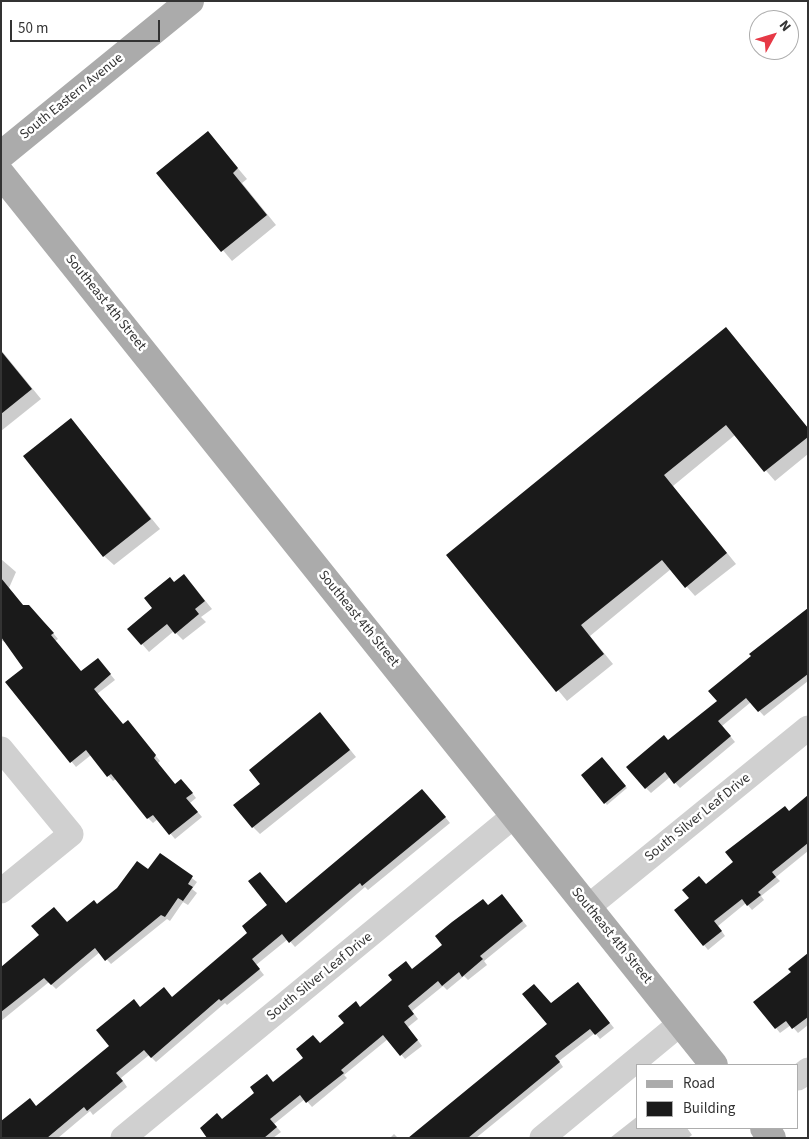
<!DOCTYPE html>
<style>
body{margin:0}
#map{position:relative;width:809px;height:1139px;overflow:hidden;background:#fff;font-family:"Source Sans 3",sans-serif}
canvas{display:block}
.frame{position:absolute;inset:0;border:2px solid #333;pointer-events:none}
.legend{position:absolute;left:636px;top:1064px;width:162px;height:65px;box-sizing:border-box;background:#fff;border:1px solid #adadad;margin:0;padding:6px 9px;list-style:none;font-size:15px;color:#333}
.legend li{display:flex;align-items:center;gap:10px;height:25px}
.legend b{width:25px;border:1px solid #adadad}
.north{position:absolute;left:749px;top:10px;width:50px;height:50px;box-sizing:border-box;background:#fff;border:1px solid #adadad;border-radius:50%;rotate:51deg;font-size:14px;font-weight:700;line-height:20px;text-align:center;color:#333}
.north::after{content:'';display:block;margin:auto;width:18px;height:22px;background:#e63946;clip-path:polygon(50% 0,100% 100%,50% 72%,0 100%)}
.scale{position:absolute;left:10px;top:20px;width:150px;height:22px;box-sizing:border-box;border:2px solid #333;border-top:0;padding-left:6px;font-size:15px;line-height:18px;white-space:nowrap;color:#333;-webkit-text-stroke:4px #fff;paint-order:stroke}
</style>
<div id="map">
<canvas width="809" height="1139"></canvas>
<div class="frame"></div>
<ul class="legend">
<li><b style="height:6px;background:#ababab"></b>Road</li>
<li><b style="height:14px;background:#1a1a1a"></b>Building</li>
</ul>
<div class="north">N</div>
<div class="scale">50 m</div>
</div>
<script>
const ctx = document.querySelector('canvas').getContext('2d');
ctx.lineJoin = 'round';
function paint(path, color) { ctx.fillStyle = color; ctx.fill(path, 'evenodd'); }
const shape = rows => new Path2D(rows.map(r => 'M' + r).join(''));
function stroke(path, color, width, dash) { ctx.strokeStyle = color; ctx.lineWidth = width; ctx.lineCap = dash ? 'butt' : 'round'; ctx.setLineDash(dash || []); ctx.stroke(path); }
function drawText(font, color, halo, rows, align = 'center') {
  ctx.font = font + ' "Source Sans 3",sans-serif'; ctx.lineWidth = 5; ctx.setLineDash([]); ctx.textBaseline = 'middle'; ctx.strokeStyle = halo; ctx.fillStyle = color; for (const [text, x, y, turn = 0] of rows) {
    ctx.save(); ctx.translate(x, y); ctx.rotate((+turn || 0) * Math.PI / 180); ctx.textAlign = isNaN(turn) ? turn : align; if (halo) ctx.strokeText(text, 0, 0); ctx.fillText(text, 0, 0); ctx.restore();
  }
}
paint(shape([
 [208,133,247,179,242,183,276,225,232,261,158,173],
 [726,329,808,428,808,454,775,481,735,435,673,486,736,564,695,596,671,569,590,636,613,664,567,701,448,556],
 [1,350,41,399,1,431],
 [71,419,160,529,114,565,104,556],
 [1,559,16,572,9,588,24,606,49,628,58,639,55,641,81,672,102,664,115,680,97,694,123,725,132,726,160,761,158,763,176,785,186,785,196,798,190,803,202,817,175,839,158,819,153,823,148,818,116,779,113,781,91,755,76,767,6,682,24,668,8,644,1,640],
 [175,583,191,583,212,609,201,617,206,622,183,640,174,631,149,652,142,644],
 [808,609,808,681,764,716,751,702,722,726,735,742,680,788,670,777,651,793,646,788,669,741,718,701,753,657,751,654],
 [327,721,356,757,260,834,253,827,262,784],
 [602,758,627,788,607,805,582,775],
 [427,795,450,823,368,890,365,887,295,947,288,939,256,965,264,975,227,1005,225,1003,156,1062,149,1055,121,1078,127,1087,93,1115,90,1111,58,1138,1,1138,1,1120,3,1122,37,1107,111,1046,141,1009,173,998,249,933,269,905,260,873,287,904],
 [808,797,808,851,776,877,780,881,761,896,764,900,752,910,746,903,718,926,725,936,708,950,676,911],
 [160,854,197,882,192,889,197,893,188,905,183,902,170,921,167,919,111,964,100,952,56,989,49,982,1,1021,1,968,148,871],
 [506,901,527,926,484,961,487,965,468,980,464,976,447,990,443,986,412,1011,418,1019,408,1027,422,1046,405,1059,388,1039,344,1075,347,1078,312,1107,305,1099,274,1124,281,1132,273,1138,206,1138,222,1120,274,1083,346,1024,360,1008,413,970,488,907],
 [808,961,808,1025,798,1033,791,1025,780,1033,776,1028],
 [582,988,614,1028,600,1039,595,1033,559,1061,563,1067,476,1138,410,1138,548,1024,551,1005],
 [638,1116,638,1128,687,1128,692,1135,688,1138,610,1138],
 [394,1134,398,1138,390,1138]
]), '#0003');
paint(shape([
 [208,131,238,168,233,173,267,215,221,252,156,173],
 [726,327,808,428,808,437,764,472,726,425,664,475,727,553,685,588,662,560,581,625,604,654,556,692,446,555],
 [1,351,32,389,1,414],
 [71,418,151,519,103,557,23,456],
 [184,574,205,601,195,609,199,614,175,634,167,624,141,645,127,629,152,608,144,598,170,577,174,582],
 [1,578,23,605,29,605,44,622,54,633,51,635,81,671,98,658,111,674,94,689,123,724,128,720,156,755,154,758,175,784,181,779,193,793,186,798,198,812,169,835,153,815,147,819,111,774,107,777,86,750,70,763,5,682,23,668,1,637],
 [808,608,808,674,758,712,746,698,718,721,731,736,674,784,665,772,645,789,626,767,664,735,668,740,717,701,708,691,751,656,749,654],
 [320,712,350,750,252,828,233,805,260,784,249,770],
 [602,757,626,786,604,804,581,775],
 [422,789,446,817,362,886,360,883,289,943,282,934,252,959,260,969,221,1001,219,999,151,1058,144,1050,116,1073,123,1081,87,1111,84,1107,47,1138,1,1138,1,1121,30,1098,36,1106,109,1046,96,1030,134,999,140,1007,164,987,172,997,247,933,242,926,267,905,248,881,260,872,286,903],
 [808,795,808,843,772,872,776,877,758,892,761,895,747,906,742,899,714,921,722,931,703,946,674,910,689,898,682,890,699,876,706,884,733,862,725,852,785,806,789,811],
 [160,853,193,876,188,884,193,887,183,901,178,898,165,917,161,915,105,961,95,948,51,985,44,978,1,1012,1,967,39,935,31,926,54,907,67,922,94,900,97,904,117,888,137,861,148,869],
 [502,894,523,921,480,956,483,959,462,977,459,972,442,986,438,981,408,1006,414,1014,404,1022,418,1040,400,1056,383,1035,341,1070,344,1073,306,1103,300,1095,270,1119,277,1127,264,1138,207,1138,200,1128,217,1113,222,1119,254,1093,250,1087,267,1074,273,1082,303,1058,296,1049,313,1035,320,1043,344,1023,338,1016,356,1001,360,1007,392,980,388,975,406,961,412,969,442,945,435,936,452,922,483,899,488,905],
 [808,953,808,1017,792,1029,786,1021,775,1029,753,1002,791,972,788,969],
 [578,982,610,1023,595,1035,590,1029,555,1056,560,1062,468,1138,408,1138,547,1024,522,994,534,984,551,1003]
]), '#1a1a1a');
stroke(shape([
 [1,749,71,834,1,891],
 [588,907,808,728],
 [798,1078,808,1070],
 [123,1138,515,815],
 [542,1138,681,1023]
]), '#d0d0d0', 25);
stroke(shape([
 [1,155,190,1],
 [1,174,714,1065],
 [764,1128,772,1138]
]), '#ababab', 28);
drawText('14px', '#333', '#fff', [
 ["South Eastern Avenue",72,97,-39],
 ["Southeast 4th Street",105,303,51],
 ["Southeast 4th Street",358,619,51],
 ["South Silver Leaf Drive",698,818,-39],
 ["Southeast 4th Street",611,936,51],
 ["South Silver Leaf Drive",320,977,-39]
]);
</script>
